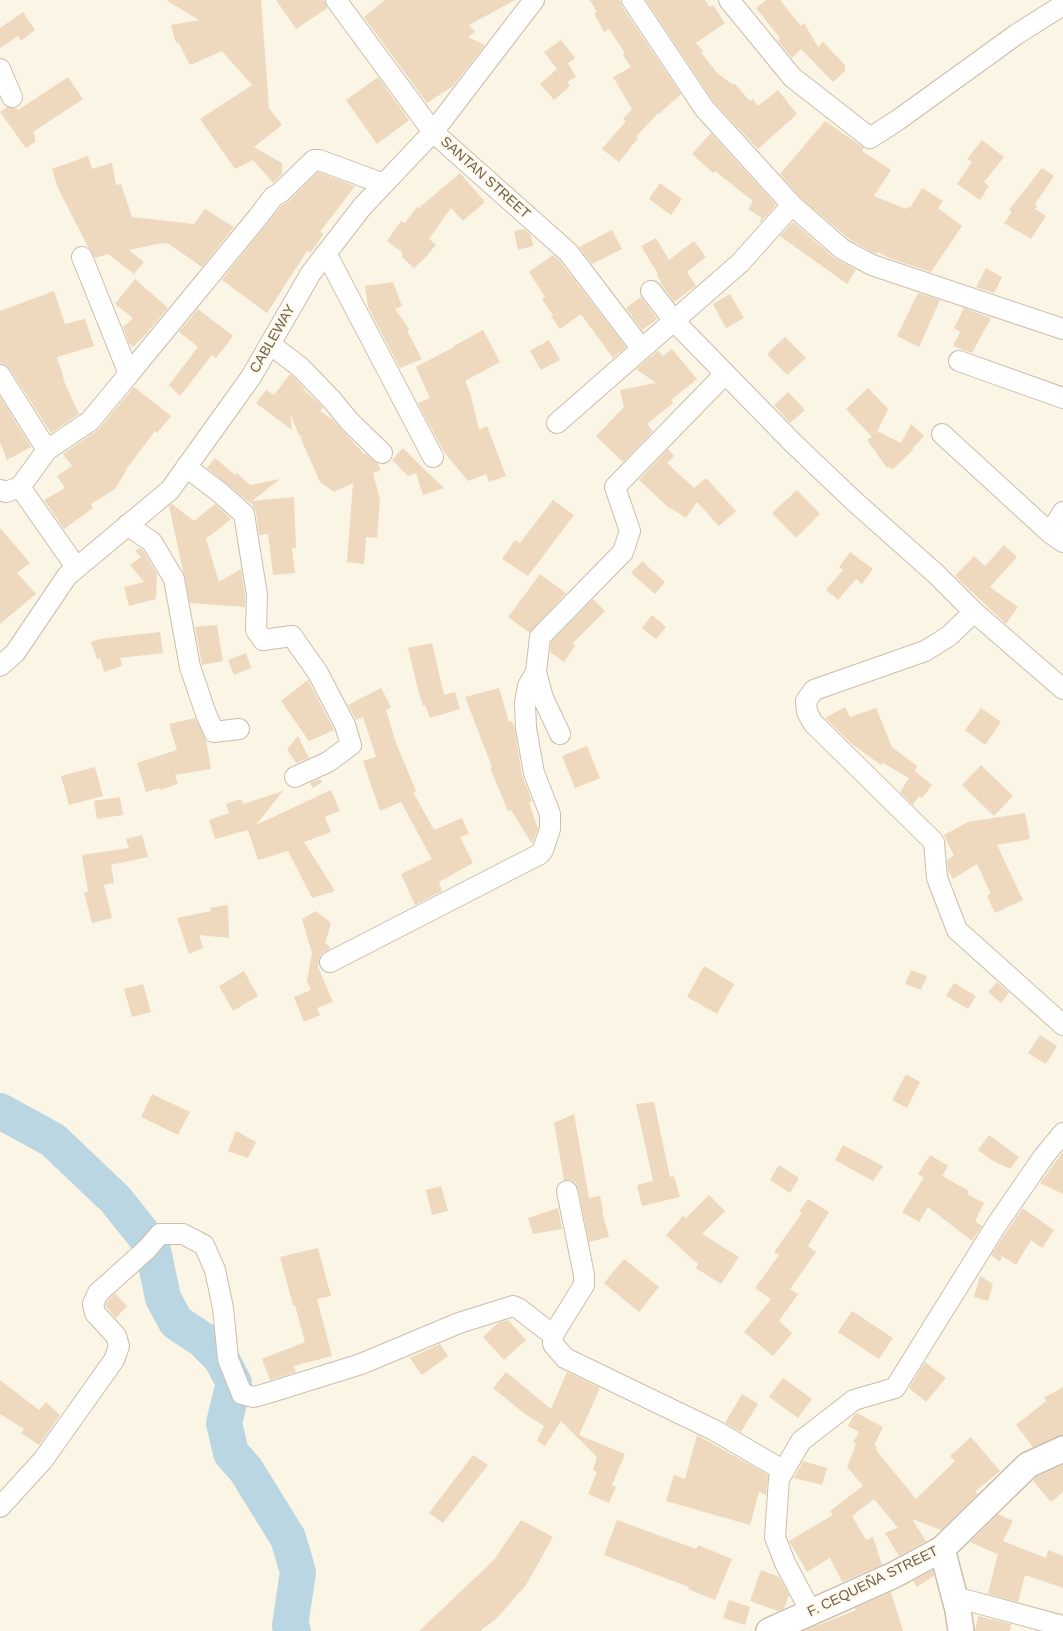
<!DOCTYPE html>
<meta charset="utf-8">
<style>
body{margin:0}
canvas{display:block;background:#faf5e4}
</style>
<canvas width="1063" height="1631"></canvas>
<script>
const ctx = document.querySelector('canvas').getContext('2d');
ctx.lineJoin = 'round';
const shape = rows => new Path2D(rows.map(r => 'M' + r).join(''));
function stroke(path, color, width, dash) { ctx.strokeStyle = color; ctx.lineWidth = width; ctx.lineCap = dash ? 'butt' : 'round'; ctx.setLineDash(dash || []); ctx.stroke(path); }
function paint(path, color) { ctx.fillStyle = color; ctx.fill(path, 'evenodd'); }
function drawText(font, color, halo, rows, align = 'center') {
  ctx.font = font + ' Arial,sans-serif'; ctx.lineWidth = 4.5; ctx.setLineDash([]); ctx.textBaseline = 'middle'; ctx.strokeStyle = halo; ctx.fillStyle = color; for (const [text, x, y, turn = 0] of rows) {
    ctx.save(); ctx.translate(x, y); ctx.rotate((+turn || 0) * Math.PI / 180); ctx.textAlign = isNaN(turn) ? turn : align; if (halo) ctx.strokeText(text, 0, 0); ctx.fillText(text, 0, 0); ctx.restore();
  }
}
stroke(shape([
 [0,1111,53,1140,115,1199,152,1245,163,1298,176,1322,203,1340,221,1358,234,1383,224,1423,231,1453,246,1470,288,1538,298,1572,290,1626,293,1631]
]), '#bad6e2', 36);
paint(shape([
 [166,0,261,0,269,108,282,125,254,147,282,163,282,174,273,183,253,160,235,169,200,119,252,85,222,51,190,65,178,42,176,43,171,25,199,20],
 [276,0,324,0,327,8,296,29],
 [385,0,515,0,469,25,475,32,468,37,485,45,453,86,427,103,364,17],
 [590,0,620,0,622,7,681,94,659,114,658,113,636,137,638,138,619,162,602,149,626,121,623,119,632,109,613,77,631,67,623,55,625,53,609,29,604,32,594,13,597,12],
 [646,0,705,0,710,7,713,5,725,23,696,43,703,51,701,52,717,73,733,85,734,83,750,101,753,99,758,106,778,90,797,114,758,149,713,101],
 [766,0,780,0,801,26,804,23,818,47,823,42,845,65,845,71,833,82,801,49,792,58,778,41,780,38,756,8],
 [23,12,35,30,21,41,18,36,0,48,0,28],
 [561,40,575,58,568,63,576,77,567,82,570,86,554,100,540,84,557,69,544,52],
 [68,77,83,99,33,132,35,135,35,142,26,148,0,112,7,107,16,108,18,110],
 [378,77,409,120,377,144,346,100],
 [825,121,864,148,862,151,891,170,874,196,906,209,908,206,910,208,922,188,943,201,938,208,962,226,931,272,889,258,878,252,876,254,849,239,800,197,780,174],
 [711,133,776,205,761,222,759,221,762,218,748,209,753,201,715,171,713,173,692,154],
 [982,140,1004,157,984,182,989,186,980,200,957,184,972,162,967,159],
 [88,156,92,169,112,163,116,185,121,184,132,217,194,224,205,209,234,227,202,267,169,244,162,243,129,250,144,262,134,274,108,254,95,258,88,247,58,188,52,169],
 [1042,168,1054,176,1035,204,1037,206,1035,209,1046,216,1031,239,1004,223,1012,212,1009,210],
 [318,172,355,186,320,232,324,234,310,253,307,251,267,313,222,280,281,206,288,202],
 [460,173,485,202,463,221,451,208,429,239,436,245,425,258,414,268,402,257,402,252,387,241,401,221,405,223,417,207,419,208],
 [660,183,682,199,671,215,649,199],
 [793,222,834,258,856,270,847,284,780,236],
 [524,229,531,235,533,246,518,250,514,231],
 [612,230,622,249,592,264,579,247],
 [656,238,669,260,694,241,706,257,687,272,696,286,674,302,660,283,661,282,657,275,658,274,641,246],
 [553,255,559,260,626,347,613,358,581,314,560,329,551,316,553,315,542,299,545,297,529,272],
 [986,268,1002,277,994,293,976,287],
 [135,279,168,308,147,333,133,347,129,343,123,327,133,318,115,304],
 [393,282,402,306,395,309,409,329,407,331,422,359,400,368,368,307,365,286],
 [54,291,65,324,85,319,94,346,57,357,64,379,63,379,79,414,51,433,10,369,6,365,0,363,0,311],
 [918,293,940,300,919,347,897,336],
 [730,294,744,318,726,328,713,304],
 [641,297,657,319,642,330,626,308],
 [964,308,991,318,972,353,953,346,960,332,954,328],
 [198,309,233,336,216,358,212,355,180,396,169,385,198,347,179,332],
 [483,330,500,362,465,381,470,392,479,430,487,426,506,476,489,482,486,474,468,481,444,452,418,403,430,398,416,367,454,347,454,346],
 [785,337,806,358,787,375,767,354],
 [549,340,560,360,541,370,530,351],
 [672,349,697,379,671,400,673,403,647,424,653,431,623,462,596,436,624,407,620,390,656,383,636,369,658,351,663,356],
 [290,374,304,388,303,389,323,407,320,411,332,419,364,454,365,453,378,464,381,470,373,473,380,500,377,538,366,537,364,564,347,562,353,483,334,492,320,482,301,439,302,437,299,435,290,414,292,430,256,403,266,390,274,395],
 [134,387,171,416,157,433,155,431,125,471,126,471,115,489,91,504,93,508,64,529,44,500,65,488,57,476,72,466,63,454,99,429],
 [868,388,888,409,876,434,879,432,901,443,911,424,924,436,912,449,914,449,893,469,889,467,887,468,867,440,872,437,846,409],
 [788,392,805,410,790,423,774,405],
 [0,397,31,447,7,460,0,442],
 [403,448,425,470,444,488,423,495,416,473,408,476,392,460],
 [668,449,674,456,667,463,694,488,706,478,736,511,719,526,697,502,686,518,671,508,670,509,639,480],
 [215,458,235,475,237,473,250,485,280,479,252,501,294,497,296,548,292,548,295,573,273,575,268,534,259,535,256,512,251,502,250,503,207,468],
 [797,490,820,514,796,538,772,513],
 [553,500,574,515,528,576,502,559,515,540,520,543],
 [172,504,194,521,215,504,231,519,206,539,219,582,241,569,245,596,245,607,190,603,169,506],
 [0,528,30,563,17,573,36,594,0,624],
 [1004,545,1017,557,990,587,1018,607,1006,624,955,576,974,556,985,566],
 [139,548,143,550,157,574,156,599,129,606,124,587,144,582,130,565,141,557,135,551],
 [850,552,873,569,862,584,856,579,838,600,826,590,843,570,839,567],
 [642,561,665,582,655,594,631,573],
 [540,574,566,593,530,633,508,617],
 [593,599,605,611,572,644,575,646,564,662,550,652,551,642],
 [652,615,666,627,656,639,642,628],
 [217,625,223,661,202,665,195,627],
 [160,632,163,653,120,658,122,666,104,672,100,658,97,659,91,642,100,639],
 [432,643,444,695,455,692,460,709,430,718,425,705,423,706,419,693,408,648],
 [246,653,251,668,234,675,228,660],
 [308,680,334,730,309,741,281,701],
 [381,688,391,707,386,710,396,743,416,791,413,792,434,830,462,818,469,834,460,837,473,863,439,882,442,891,415,905,401,874,432,859,401,802,380,811,363,761,376,757,363,717,356,720,348,705],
 [499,688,509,722,512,721,514,726,522,775,532,801,529,802,538,829,532,844,511,810,508,811,490,768,492,767,465,697],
 [845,707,850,717,876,708,892,747,917,766,915,771,932,785,922,798,919,796,913,805,900,792,909,778,883,763,881,765,855,746,854,746,825,718],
 [981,708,1001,722,985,745,965,730],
 [195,718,206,740,211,769,175,775,178,784,160,790,159,788,146,792,137,763,177,750,169,724],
 [298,736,309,758,296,763,287,749],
 [587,746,600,778,575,788,562,756],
 [981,765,1013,796,994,816,962,785],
 [95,767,103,796,69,805,61,776],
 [320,779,322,782,313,788,310,783],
 [331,790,340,811,325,817,331,832,304,842,335,891,312,898,288,851,258,860,248,830,215,839,209,820,229,813,226,804,241,799,243,804,283,791,256,825],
 [120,797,123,815,97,819,94,801],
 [1025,813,1030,839,997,845,1023,900,995,913,987,896,991,894,977,864,953,879,948,871,947,860,954,856,944,835,968,822],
 [142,835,148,857,111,865,114,883,104,885,112,918,92,923,84,892,88,892,82,855,129,848,126,839],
 [228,905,229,938,199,935,203,948,189,954,177,918,211,911,210,908],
 [316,911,331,923,325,943,331,948,320,955,318,967,333,1002,317,1008,320,1015,304,1022,294,997,311,990,307,981,312,953,302,919],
 [704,966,734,984,717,1014,687,997],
 [911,970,927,976,921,990,905,984],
 [244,971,258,996,233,1011,219,986],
 [997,982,1009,993,1001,1003,988,992],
 [954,983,976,996,968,1009,946,996],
 [143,984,151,1012,132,1017,124,989],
 [1040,1035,1057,1046,1046,1064,1028,1053],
 [906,1074,920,1082,907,1108,892,1100],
 [152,1094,190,1112,178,1135,141,1117],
 [654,1102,670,1177,674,1176,680,1197,642,1206,637,1185,653,1181,636,1104],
 [574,1114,589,1198,600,1196,603,1211,602,1211,609,1237,589,1242,578,1188,576,1183,571,1180,564,1180,554,1123],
 [236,1131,256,1142,248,1158,228,1151],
 [989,1135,1019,1157,1010,1169,993,1161,978,1150],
 [843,1145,883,1166,873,1181,835,1160],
 [1063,1152,1063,1194,1040,1183],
 [930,1155,948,1166,942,1176,969,1191,967,1194,984,1203,975,1221,982,1226,972,1241,928,1207,919,1222,902,1212,924,1178,918,1174],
 [779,1165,799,1178,790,1193,770,1180],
 [441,1186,448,1211,432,1215,426,1190],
 [709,1195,725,1211,702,1234,739,1257,721,1284,696,1268,698,1264,666,1235,684,1215,685,1219],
 [808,1199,829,1212,808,1246,816,1252,790,1289,798,1294,779,1321,792,1333,773,1356,744,1332,771,1299,755,1288,779,1255,774,1252,802,1213,799,1212],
 [558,1208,562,1229,533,1234,528,1218],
 [1022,1209,1024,1209,1054,1230,1042,1248,1031,1240,1016,1265,1002,1256,1000,1262,991,1255],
 [318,1248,331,1296,317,1299,332,1356,294,1366,296,1372,270,1380,262,1359,305,1342,295,1305,293,1305,280,1257],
 [624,1259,659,1287,639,1312,604,1283],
 [980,1276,993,1284,988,1301,974,1297],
 [115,1293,127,1306,116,1318,105,1305,108,1300],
 [852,1311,893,1338,879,1359,838,1332],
 [508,1320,526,1340,504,1360,483,1337,498,1323],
 [440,1344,448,1356,422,1375,410,1358],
 [925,1362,946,1378,926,1402,909,1388],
 [506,1372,551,1409,567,1372,600,1388,579,1435,625,1454,612,1485,616,1487,609,1503,588,1494,597,1472,593,1470,597,1457,561,1421,545,1446,537,1441,544,1426,525,1414,493,1388],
 [783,1378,812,1399,798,1418,769,1397],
 [0,1380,39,1410,46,1402,60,1415,39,1445,21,1433,24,1429,0,1414],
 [1063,1387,1063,1435,1033,1447,1016,1425,1046,1401,1044,1398],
 [742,1394,758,1404,741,1432,725,1423],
 [857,1413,883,1427,874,1445,877,1447,876,1450,916,1499,955,1461,950,1456,971,1437,1000,1471,975,1492,978,1494,941,1530,912,1519,926,1541,899,1556,885,1533,898,1528,874,1499,852,1516,866,1540,873,1537,882,1565,842,1582,830,1558,807,1572,789,1541,833,1515,830,1511,863,1486,847,1467,856,1444,853,1442,859,1432,848,1426,854,1415],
 [697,1435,768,1475,766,1495,759,1492,750,1525,666,1501,674,1475,685,1479],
 [473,1455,488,1465,443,1523,429,1513],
 [803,1461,827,1468,822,1485,794,1478],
 [1063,1465,1063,1492,1051,1502,1033,1481,1036,1477],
 [998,1514,1013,1521,1003,1541,1046,1558,1048,1550,1063,1556,1063,1588,1025,1575,1018,1602,988,1594,999,1549,997,1554,970,1542],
 [521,1520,553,1537,526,1585,496,1619,480,1631,419,1631,494,1560],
 [617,1520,696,1549,698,1545,732,1559,715,1600,688,1589,689,1587,604,1555],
 [761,1570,779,1577,789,1595,784,1609,778,1611,750,1601],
 [933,1570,934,1576,917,1587,913,1581],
 [891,1592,903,1631,804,1631,856,1610,855,1608],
 [729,1600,750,1607,745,1625,723,1618],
 [978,1616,1011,1624,1010,1631,975,1631]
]), '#eed9be');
const minor = shape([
 [336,0,433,132,568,252,641,348],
 [632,0,704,108,792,205,842,249,872,265,1063,329],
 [729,0,792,77,870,138,898,120,1017,34,1063,5],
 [0,69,12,97],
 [326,253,433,457],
 [651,291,674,321,793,443,855,502,936,574,974,612,1063,689],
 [270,344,300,367,332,400,350,422,382,453],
 [959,361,1063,398],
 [129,374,258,217,273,197,280,193,314,160,319,160,384,184],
 [0,375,47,450,20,487,76,567],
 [557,423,740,263,792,205],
 [942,434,1050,533,1063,542],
 [47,450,90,421,129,374,82,257],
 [186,467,218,491,244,514,257,595,256,630,263,640,292,636,318,673,345,725,351,745,328,762,295,777],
 [0,490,6,492,20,487],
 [127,525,152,542,174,579,190,667,206,714,214,732,239,729],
 [1050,533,1063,512],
 [974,612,949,636,925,651,814,690,806,701,807,712,813,723,934,842,937,878,957,930,1063,1025],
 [0,666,15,653,67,576,170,490,251,377,311,273,362,207,433,132,534,0],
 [560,734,543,698,536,672,540,637,623,552,630,531,615,487,725,374],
 [330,962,540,854,543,850,550,829,550,814,534,773,526,728,525,703,528,686,536,672],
 [567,1191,584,1275,584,1285,553,1335,553,1344,565,1358,714,1430,784,1471],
 [0,1507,43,1460,114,1360,119,1346,116,1336,95,1313,93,1304,98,1293,147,1249,160,1234,183,1234,204,1245,215,1270,223,1308,228,1359,242,1394,254,1397,268,1393,361,1364,459,1323,513,1306,518,1308,553,1335],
 [955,1597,1063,1626],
 [811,1612,785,1563,775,1537,779,1479,801,1441,854,1400,895,1388,997,1224,1044,1156,1063,1133]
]);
const tertiary = shape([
 [942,1549,958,1610,961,1631],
 [769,1631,894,1575,942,1549,1028,1465,1063,1449]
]);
stroke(minor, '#cbbeab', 22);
stroke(tertiary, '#cbbeab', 28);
stroke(minor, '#fff', 20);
stroke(tertiary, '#fff', 25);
drawText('14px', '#715f4c', '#fef9ea', [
 ["SANTAN STREET",485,178,42],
 ["CABLEWAY",273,339,-60],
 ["F. CEQUEÑA STREET",873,1582,-26]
]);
</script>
